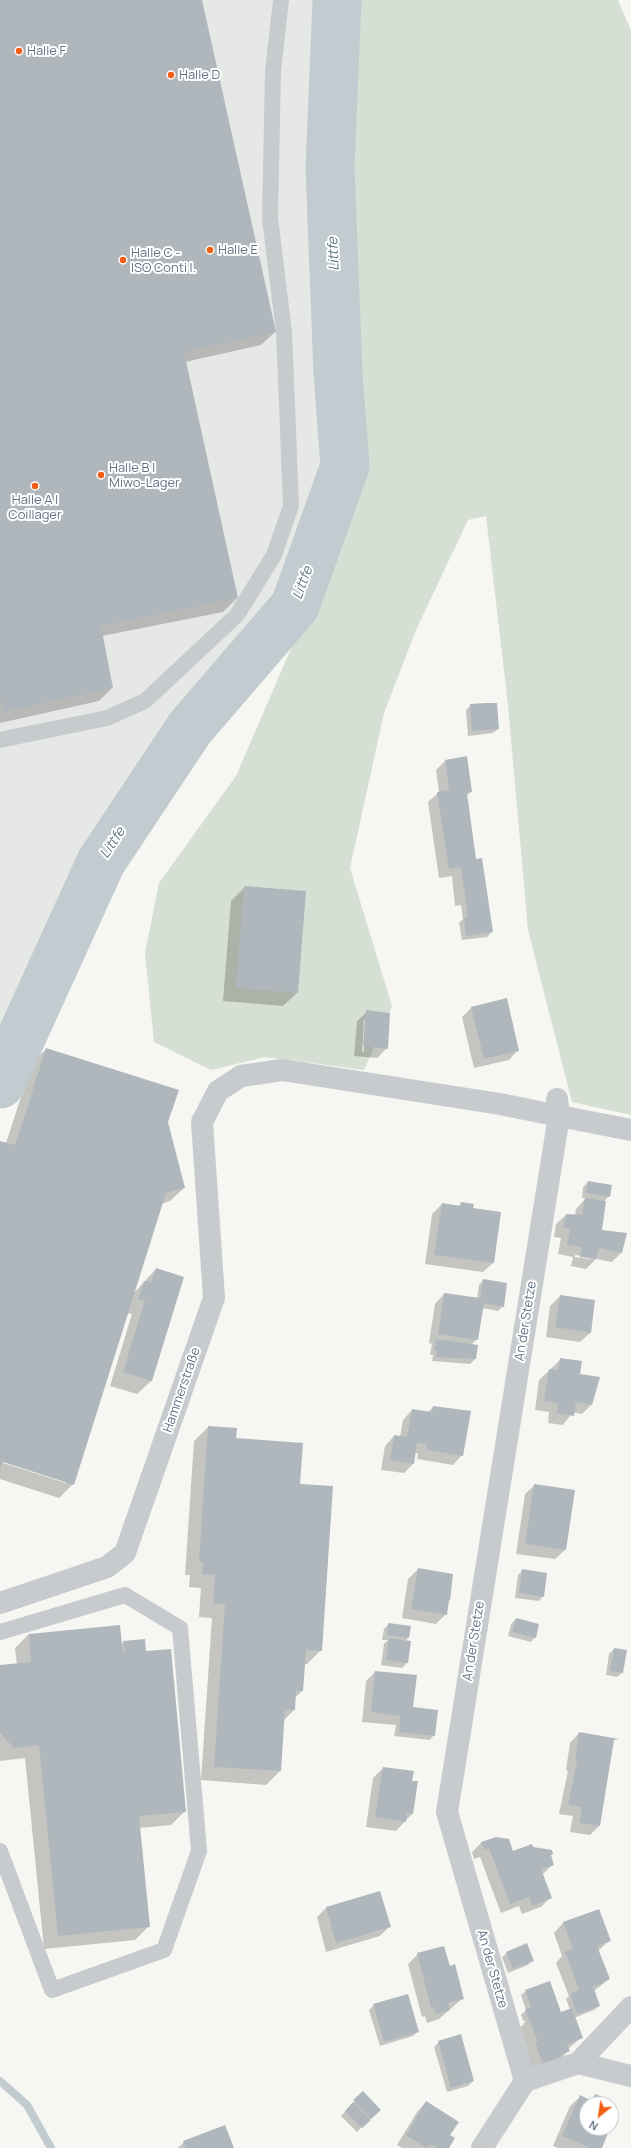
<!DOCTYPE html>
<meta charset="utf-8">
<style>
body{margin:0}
#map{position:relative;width:631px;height:2148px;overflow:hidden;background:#f6f6f2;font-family:Manrope,sans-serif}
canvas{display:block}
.north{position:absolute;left:579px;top:2096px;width:40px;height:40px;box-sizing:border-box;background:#fff;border:1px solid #c0c7cf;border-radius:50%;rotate:210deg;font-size:11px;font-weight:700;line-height:16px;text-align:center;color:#627386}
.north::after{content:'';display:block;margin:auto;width:14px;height:18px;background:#f45e14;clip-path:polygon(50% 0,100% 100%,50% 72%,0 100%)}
</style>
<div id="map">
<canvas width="631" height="2148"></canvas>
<div class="north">N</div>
</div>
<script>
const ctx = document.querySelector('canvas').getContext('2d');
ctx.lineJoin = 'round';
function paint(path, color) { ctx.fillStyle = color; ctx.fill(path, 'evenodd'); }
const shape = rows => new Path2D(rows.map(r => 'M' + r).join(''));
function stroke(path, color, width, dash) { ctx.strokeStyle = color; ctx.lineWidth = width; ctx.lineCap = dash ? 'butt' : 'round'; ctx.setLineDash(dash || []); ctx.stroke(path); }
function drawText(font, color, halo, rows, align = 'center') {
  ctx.font = font + ' Manrope,sans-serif'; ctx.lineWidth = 4; ctx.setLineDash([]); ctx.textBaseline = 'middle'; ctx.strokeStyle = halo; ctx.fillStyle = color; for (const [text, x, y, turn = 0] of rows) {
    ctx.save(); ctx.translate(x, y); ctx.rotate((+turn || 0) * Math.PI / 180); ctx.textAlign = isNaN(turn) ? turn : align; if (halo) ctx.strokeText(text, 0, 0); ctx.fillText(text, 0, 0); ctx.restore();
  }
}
paint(shape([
 [0,0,346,0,336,394,305,590,0,1047]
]), '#e6e8e5');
paint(shape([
 [347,0,618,0,631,31,631,1115,572,1102,528,930,508,705,486,516,468,520,416,630,384,713,350,868,392,1006,364,1070,265,1057,211,1070,154,1042,145,953,159,883,236,776,327,565,315,262]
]), '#d6dfd3');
paint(shape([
 [0,0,201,0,275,332,261,345,185,362,237,598,223,612,102,636,112,688,99,701,0,723],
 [471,705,498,729,493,733,468,736,466,710],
 [445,761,471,792,466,796,476,860,492,932,487,937,462,940,459,923,463,919,461,905,455,906,452,876,439,878,428,802,439,792,436,770],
 [245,887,297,993,283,1006,223,1001,231,901],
 [471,1008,518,1050,509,1060,474,1068,462,1017],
 [367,1012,387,1048,377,1058,354,1056,357,1021],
 [364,1020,366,1020,364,1052,362,1051],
 [46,1049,167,1122,184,1188,170,1201,161,1204,133,1294,156,1269,151,1381,137,1394,110,1386,132,1314,127,1313,73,1484,59,1498,0,1479,0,1462,66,1483,66,1481,0,1460,0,1142,6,1143,32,1063],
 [588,1182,609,1196,603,1202,601,1230,621,1253,612,1262,596,1259,586,1269,571,1266,573,1257,558,1254,561,1238,554,1237,556,1224,566,1215,575,1216,576,1209,586,1198,582,1198,583,1187],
 [575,1255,590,1257,590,1259,575,1257],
 [461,1203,472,1209,493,1263,483,1272,425,1264,432,1214,442,1204,458,1207],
 [483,1280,503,1306,498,1311,482,1308,477,1339,471,1345,475,1359,470,1364,432,1361,433,1355,430,1355,432,1344,429,1343,435,1304,444,1294,477,1299,479,1285],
 [560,1296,590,1333,580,1342,546,1337,550,1306],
 [561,1359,579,1375,591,1405,582,1414,573,1412,563,1425,548,1423,549,1412,535,1410,539,1380],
 [433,1407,462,1455,453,1465,417,1459,418,1453,415,1453,413,1464,404,1473,381,1470,385,1446,394,1436,400,1437,403,1420,412,1410,427,1413],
 [208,1427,235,1439,299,1485,321,1650,307,1664,304,1664,302,1691,295,1698,294,1710,283,1721,280,1771,266,1785,201,1780,212,1618,199,1617,201,1588,189,1587,190,1575,185,1575,194,1441],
 [535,1485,565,1550,555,1559,516,1554,525,1494],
 [418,1569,449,1600,446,1614,436,1624,402,1618,408,1579],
 [523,1570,543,1596,539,1601,515,1598,518,1575],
 [516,1619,535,1637,531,1642,508,1636,511,1624],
 [389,1624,410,1627,408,1638,405,1641,410,1642,407,1663,402,1668,381,1665,384,1644,388,1640,382,1640,384,1629],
 [29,1634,121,1645,124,1642,185,1811,171,1825,139,1828,148,1927,135,1940,44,1949,25,1758,0,1761,0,1666,17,1665,15,1648],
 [614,1649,622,1673,617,1677,606,1675,609,1654],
 [375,1672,434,1735,430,1740,394,1736,396,1725,362,1722,366,1681],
 [579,1733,599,1826,590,1835,570,1832,573,1816,559,1814,568,1771,566,1770,570,1743],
 [383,1768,411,1782,417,1782,412,1814,396,1831,366,1827,373,1778],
 [496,1838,512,1852,532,1848,550,1856,553,1864,542,1875,550,1898,541,1907,522,1914,519,1906,501,1913,480,1857,474,1859,472,1852,481,1843],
 [380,1892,389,1927,380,1936,326,1952,317,1917,326,1908],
 [599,1911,610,1940,598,1951,609,1979,594,1991,599,2006,594,2010,574,2018,581,2038,568,2049,568,2051,561,2059,534,2075,526,2053,528,2051,520,2028,527,2020,524,2022,521,2015,526,2010,521,1995,526,1991,557,2015,570,2010,566,1999,569,1996,556,1963,562,1956,554,1933,563,1923],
 [507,1953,532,1960,528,1965,508,1973,502,1957],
 [418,1954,449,1968,463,1998,439,2019,427,2023,425,2016,422,2017,408,1964],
 [374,2005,418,2031,413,2036,380,2046,369,2010],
 [439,2042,473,2081,468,2086,447,2092,434,2047],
 [363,2093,379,2110,357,2132,341,2116],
 [595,2095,604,2104,587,2104,587,2128,609,2128,601,2148,558,2148,553,2146,570,2106,580,2097,590,2101],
 [426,2102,449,2136,448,2148,402,2148,397,2145,417,2112],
 [184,2142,233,2148,178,2148]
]), '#0003');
stroke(shape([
 [0,2081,27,2105,51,2148]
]), '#c1cbd0', 8);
stroke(shape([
 [0,1084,101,862,190,728,295,606,345,466,338,374,330,167,337,0]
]), '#c1cbd0', 49);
paint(shape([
 [0,0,202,0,276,332,184,352,238,598,101,626,113,688,3,712,0,698],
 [486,703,497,703,499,729,472,731,470,704],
 [467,756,472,792,467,793,476,859,482,858,493,932,466,936,464,918,468,917,461,867,449,869,437,792,449,790,445,760],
 [244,886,306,891,298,993,236,988],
 [507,998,519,1051,484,1059,471,1007],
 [366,1010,390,1013,388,1049,363,1046],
 [46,1048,179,1090,168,1122,185,1188,166,1193,74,1485,3,1462,0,1469,0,1141,15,1145],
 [588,1181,612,1185,610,1197,586,1193],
 [585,1198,606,1201,602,1230,627,1233,622,1253,599,1248,596,1259,580,1257,582,1247,567,1245,570,1229,563,1228,566,1214,582,1215],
 [461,1202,474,1204,473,1208,501,1212,494,1263,434,1255,442,1203,461,1206],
 [156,1268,184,1277,152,1381,123,1372,145,1300,138,1300,144,1281,151,1282],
 [483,1279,507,1283,504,1307,484,1303,478,1340,438,1334,444,1293,480,1298],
 [560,1295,595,1300,591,1333,555,1327],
 [436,1339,478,1345,476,1359,436,1357,437,1351,434,1350],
 [560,1358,582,1361,580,1374,600,1377,592,1405,576,1402,574,1416,557,1413,558,1403,544,1401,549,1369,558,1370],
 [433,1406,471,1411,463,1456,427,1450,427,1444,417,1443,414,1464,390,1460,394,1435,407,1437,412,1409,432,1412],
 [208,1426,237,1428,236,1438,303,1443,300,1484,333,1486,322,1651,306,1650,303,1691,296,1691,295,1710,285,1709,281,1771,214,1767,225,1604,213,1604,215,1575,202,1574,203,1562,199,1561],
 [534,1484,575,1490,566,1550,525,1544],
 [418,1568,453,1574,450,1601,449,1600,447,1615,411,1609],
 [522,1569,547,1573,544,1597,519,1593],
 [516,1618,539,1624,536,1638,512,1632],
 [388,1623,411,1626,409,1638,387,1635],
 [120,1625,123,1653,125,1653,123,1641,145,1639,146,1651,171,1649,186,1812,139,1816,150,1927,58,1936,39,1745,14,1748,0,1733,0,1665,31,1662,29,1634],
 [389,1638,411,1641,408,1663,386,1660],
 [614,1648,627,1650,623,1673,610,1671],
 [375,1671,417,1675,413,1707,438,1710,435,1736,399,1732,400,1716,371,1712],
 [579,1732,619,1739,614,1740,600,1826,579,1823,582,1807,568,1805,577,1762,575,1761],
 [383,1767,414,1771,412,1781,418,1781,413,1814,407,1813,406,1822,375,1817],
 [496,1837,509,1839,513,1851,532,1844,533,1847,552,1850,553,1854,551,1855,554,1865,541,1869,552,1898,532,1906,529,1897,510,1904,489,1848,484,1850,481,1842],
 [380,1891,391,1927,336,1943,326,1907],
 [599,1909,611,1941,597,1946,610,1979,603,1982,603,1984,593,1986,600,2006,577,2014,570,1994,579,1990,565,1952,573,1949,563,1922],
 [527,1943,534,1961,513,1969,506,1952],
 [444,1946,450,1966,455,1964,464,1999,448,2003,450,2010,436,2014,434,2007,431,2008,417,1953],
 [550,1981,561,2012,572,2008,583,2038,567,2044,570,2051,561,2055,562,2060,544,2066,535,2043,538,2042,525,2009,531,2007,525,1990],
 [408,1994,419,2032,384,2042,373,2004],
 [461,2034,474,2081,451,2088,438,2041],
 [363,2091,381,2110,371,2119,353,2100],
 [595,2094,607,2099,605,2104,587,2104,587,2128,610,2128,602,2148,590,2148,562,2136,580,2095,592,2101],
 [426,2101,459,2122,450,2135,455,2138,449,2148,438,2148,431,2144,426,2148,406,2135],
 [353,2102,371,2120,362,2128,345,2111],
 [611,2108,617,2111,611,2126],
 [225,2125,234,2148,186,2148,183,2141]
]), '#afb7bd');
stroke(shape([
 [0,740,107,718,145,701,237,615,274,555,291,506,284,332,270,218,273,71,281,0],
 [0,1632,125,1595,180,1628,199,1851,164,1950,52,1990,0,1851]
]), '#c8cbce', 16);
stroke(shape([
 [557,1099,559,1116,631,1130],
 [0,1603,107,1567,125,1553,214,1298,202,1122,218,1091,241,1076,282,1070,500,1104,559,1116,447,1812,525,2081,482,2148],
 [578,2063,631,2007],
 [525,2081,578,2063,631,2076]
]), '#c8cbce', 22);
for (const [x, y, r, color] of [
 [19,51,4,"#f45e14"],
 [171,75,4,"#f45e14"],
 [210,250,4,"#f45e14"],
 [123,260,4,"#f45e14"],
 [101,475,4,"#f45e14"],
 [35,486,4,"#f45e14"]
]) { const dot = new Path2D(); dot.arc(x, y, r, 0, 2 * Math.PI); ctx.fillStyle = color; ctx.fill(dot); stroke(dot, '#fff', 1.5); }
drawText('13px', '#627386', '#fff', [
 ["Halle F",27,51],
 ["Halle D",179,75],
 ["Halle E",218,250],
 ["Halle C -",131,253],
 ["ISO Conti I.",131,268],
 ["Halle B |",109,468],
 ["Miwo-Lager",109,483],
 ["Halle A |",35,500,"center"],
 ["Coillager",35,515,"center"]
], 'left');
drawText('13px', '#627386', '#fff', [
 ["An der Stetze",526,1321,-81],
 ["Hammerstraße",182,1390,-71],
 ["An der Stetze",474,1641,-81],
 ["An der Stetze",492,1969,74]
]);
drawText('italic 14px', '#5e7583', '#fff', [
 ["Littfe",334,254,-93],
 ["Littfe",303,583,-70],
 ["Littfe",113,843,-57]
]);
</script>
